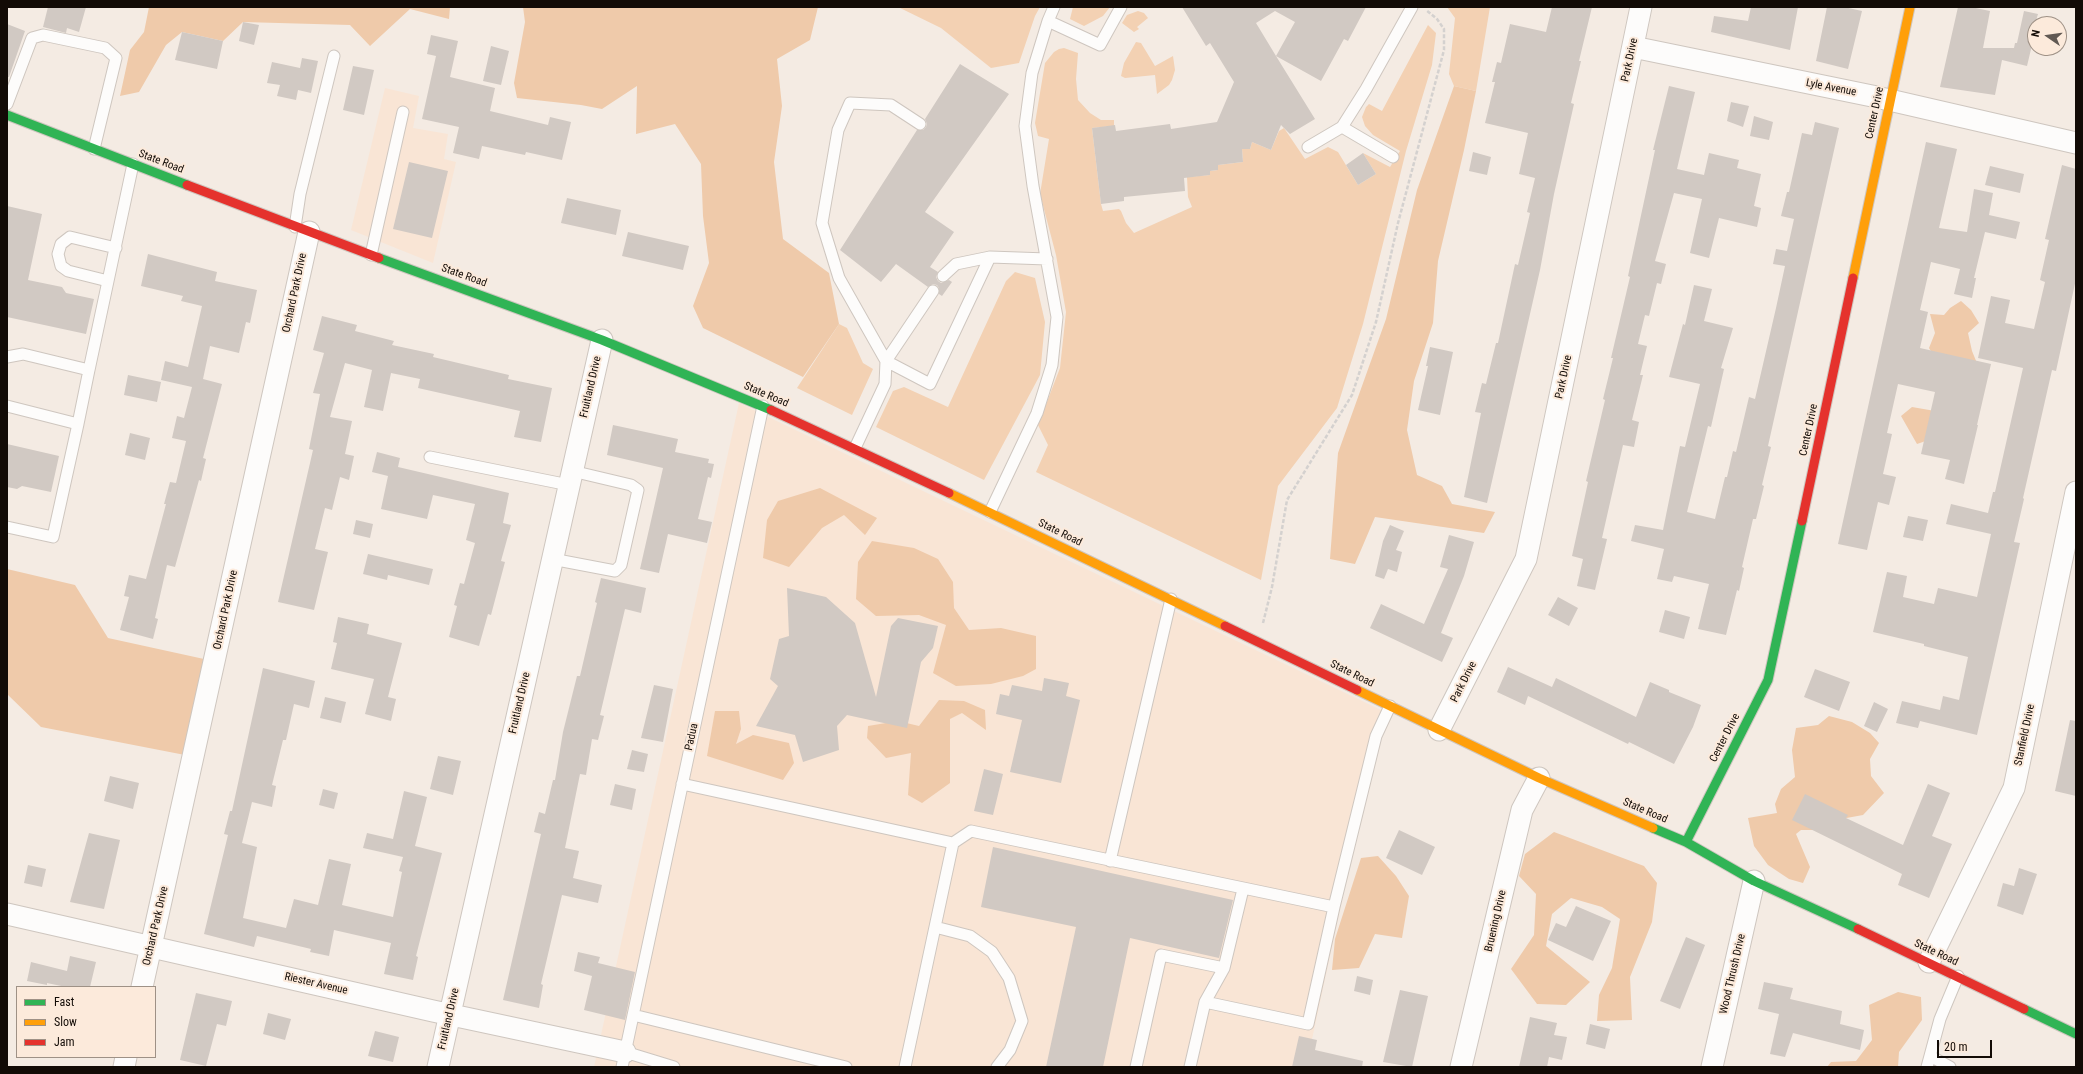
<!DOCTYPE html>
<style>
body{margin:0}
#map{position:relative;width:2083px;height:1074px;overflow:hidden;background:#f4ebe3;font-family:"Roboto Condensed",sans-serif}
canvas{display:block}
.frame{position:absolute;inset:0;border:8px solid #120b06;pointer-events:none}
.legend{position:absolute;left:16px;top:986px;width:140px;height:72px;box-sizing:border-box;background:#fceadb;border:1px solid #9e9186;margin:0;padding:5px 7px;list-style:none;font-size:12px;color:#120b06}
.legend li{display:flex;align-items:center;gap:8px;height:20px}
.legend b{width:20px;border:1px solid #9e9186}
.north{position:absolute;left:2027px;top:16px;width:40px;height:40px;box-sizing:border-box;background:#fceadb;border:1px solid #9e9186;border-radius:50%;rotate:283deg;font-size:11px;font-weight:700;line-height:16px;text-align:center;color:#120b06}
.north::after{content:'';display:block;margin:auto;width:14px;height:18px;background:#615953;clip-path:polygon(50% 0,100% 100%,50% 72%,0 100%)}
.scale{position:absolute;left:1937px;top:1040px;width:55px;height:18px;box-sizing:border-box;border:2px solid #120b06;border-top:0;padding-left:5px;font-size:12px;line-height:14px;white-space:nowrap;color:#120b06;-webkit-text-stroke:3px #fceadb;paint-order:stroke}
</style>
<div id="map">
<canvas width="2083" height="1074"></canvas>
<div class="frame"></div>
<ul class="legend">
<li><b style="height:5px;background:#30b455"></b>Fast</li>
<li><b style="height:5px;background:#ff9f0a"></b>Slow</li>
<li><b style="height:5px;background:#e5322d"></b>Jam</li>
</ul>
<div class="north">N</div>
<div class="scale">20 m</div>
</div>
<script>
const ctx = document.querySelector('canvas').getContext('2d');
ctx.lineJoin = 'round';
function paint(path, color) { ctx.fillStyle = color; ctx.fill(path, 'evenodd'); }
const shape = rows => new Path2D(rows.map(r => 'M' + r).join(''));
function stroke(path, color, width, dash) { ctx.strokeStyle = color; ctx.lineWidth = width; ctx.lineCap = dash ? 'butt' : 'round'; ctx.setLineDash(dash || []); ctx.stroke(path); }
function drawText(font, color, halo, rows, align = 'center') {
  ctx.font = font + ' "Roboto Condensed",sans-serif'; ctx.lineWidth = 4; ctx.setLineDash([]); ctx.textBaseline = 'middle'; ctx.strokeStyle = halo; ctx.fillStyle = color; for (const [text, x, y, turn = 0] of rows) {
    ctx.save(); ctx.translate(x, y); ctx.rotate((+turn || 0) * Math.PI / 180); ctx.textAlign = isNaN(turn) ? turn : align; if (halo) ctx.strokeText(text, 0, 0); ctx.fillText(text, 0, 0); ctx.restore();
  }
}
paint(shape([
 [385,88,419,96,413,128,448,134,444,159,456,162,433,263,351,230],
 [739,403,1383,711,1306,1067,594,1067]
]), '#f9e5d5');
paint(shape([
 [898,7,1040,7,1035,16,1019,63,991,68,941,28],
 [1073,7,1110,7,1103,16,1084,26,1070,19],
 [1447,7,1490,7,1476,91,1454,86,1449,74,1455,18],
 [1138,11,1144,13,1148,18,1137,27,1139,29,1134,32,1122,23,1127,15],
 [1428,25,1436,33,1432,65,1406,151,1363,324,1337,408,1278,486,1261,580,1036,472,1048,445,1038,425,1060,368,1066,312,1056,255,1040,194,1049,139,1038,136,1035,123,1045,63,1054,52,1059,49,1064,48,1078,53,1076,79,1078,100,1090,113,1101,120,1114,120,1114,126,1092,128,1101,204,1103,211,1119,209,1121,211,1126,223,1134,233,1192,207,1188,197,1187,177,1210,175,1210,171,1218,170,1218,165,1243,162,1242,149,1250,149,1252,142,1271,150,1279,131,1284,128,1305,159,1328,147,1338,152,1358,185,1376,174,1363,153,1390,167,1400,151,1373,135,1365,126,1362,117,1366,107,1369,104,1382,111],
 [1136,42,1141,43,1155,66,1173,56,1175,70,1172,80,1169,85,1157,94,1155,75,1125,78,1121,76,1124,63],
 [1015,272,1035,278,1045,322,1040,375,984,480,876,427,893,391,904,387,948,407,1006,281],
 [839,324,847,328,863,363,873,369,852,415,797,388]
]), '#f3d1b3');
paint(shape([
 [149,7,450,7,449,19,410,9,370,46,350,25,243,22,223,41,182,32,166,45,139,92,120,96,130,50,144,32],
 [523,7,818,7,810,40,777,59,782,106,774,162,783,239,829,273,839,324,803,377,703,328,693,306,709,263,703,216,701,164,675,124,636,134,637,86,602,109,581,105,517,98,514,83,525,22],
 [1454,86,1476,91,1464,150,1438,261,1433,323,1414,381,1407,430,1417,475,1442,486,1452,504,1495,512,1484,533,1375,517,1355,564,1330,559,1338,453,1386,319,1417,190],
 [1961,301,1971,310,1979,323,1968,333,1972,351,1981,373,1943,435,1917,444,1901,416,1912,407,1935,411,1943,372,1929,348,1935,333,1930,314,1944,315,1950,308],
 [820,488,877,518,865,535,844,515,822,528,789,567,763,558,767,520,778,501],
 [872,541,914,548,938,559,953,582,954,608,969,630,1001,628,1036,636,1036,669,1023,676,991,684,956,686,933,673,946,625,919,615,876,616,856,599,858,562],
 [7,569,75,585,108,638,204,659,185,755,41,727,7,694],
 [939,700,964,701,985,710,986,730,962,713,950,719,950,783,922,803,908,795,911,753,886,758,867,738,868,726,898,721,919,726],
 [715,711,739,711,741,729,736,744,753,735,789,743,794,763,783,780,707,756],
 [1829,716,1852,722,1870,733,1879,743,1870,759,1871,776,1884,793,1863,815,1841,819,1828,830,1801,830,1796,834,1810,867,1803,883,1789,879,1768,865,1754,846,1748,818,1777,813,1775,804,1781,789,1795,777,1792,750,1796,728,1818,725],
 [1554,832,1644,866,1657,883,1652,922,1630,977,1632,1020,1597,1021,1599,995,1612,968,1620,919,1602,907,1571,898,1552,914,1546,946,1590,982,1566,1005,1537,1004,1511,969,1534,935,1536,894,1519,876,1525,854],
 [1378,856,1396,876,1409,896,1402,938,1375,934,1359,968,1332,970,1335,939,1361,858],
 [1898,992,1921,997,1922,1020,1899,1052,1898,1067,1827,1067,1831,1062,1856,1061,1872,1040,1869,1005]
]), '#efcaaa');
paint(shape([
 [48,7,86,7,79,32,67,28,66,33,43,27],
 [1182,7,1366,7,1348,41,1344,39,1321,81,1276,56,1315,119,1290,134,1281,125,1271,150,1252,142,1250,149,1242,149,1243,162,1218,165,1218,170,1210,171,1210,175,1184,178,1185,191,1124,197,1124,201,1101,204,1092,128,1115,125,1116,131,1170,124,1171,129,1217,122,1234,82,1210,43,1206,46],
 [1275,11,1295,22,1276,56,1256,23],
 [1552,7,1592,7,1579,61,1581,61,1571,103,1574,104,1554,194,1540,270,1487,503,1464,497,1481,413,1475,412,1482,383,1486,384,1496,343,1498,343,1515,264,1518,265,1530,213,1527,212,1535,178,1519,174,1528,133,1485,123,1495,82,1492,82,1497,62,1501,63,1510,24,1546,32],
 [1751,7,1798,7,1790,50,1711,32,1714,16,1748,21],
 [1827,7,1844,7,1862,11,1848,69,1816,61],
 [1958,7,1971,7,1990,11,1983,48,2014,48,2015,43,2017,43,2024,11,2038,14,2035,24,2035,46,2032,45,2027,66,2002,60,1995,95,1940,87],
 [243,22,259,25,254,45,239,41],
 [7,24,25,31,9,77,7,77],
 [182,32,223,41,217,69,175,60],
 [431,35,458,41,450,77,495,88,490,111,548,125,550,117,571,122,562,160,526,152,525,155,482,146,479,159,453,153,459,127,422,119,436,56,427,54],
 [491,46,509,51,501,85,483,81],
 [302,58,318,61,311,93,298,90,296,100,277,96,280,85,267,83,272,62,300,68],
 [960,64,1009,94,925,212,954,232,930,267,938,272,936,277,938,281,941,283,949,280,952,282,942,296,939,294,939,288,937,285,933,284,928,287,896,264,881,282,840,250,917,130,923,130,926,127,927,124,925,119],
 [353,66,374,70,364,115,343,110],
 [1669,86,1695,92,1677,169,1704,175,1709,153,1739,160,1737,168,1761,174,1754,206,1761,208,1757,227,1719,218,1709,258,1690,253,1702,199,1674,193,1655,261,1666,264,1661,284,1657,283,1649,316,1645,315,1638,344,1647,346,1640,375,1643,375,1632,420,1639,422,1634,447,1623,445,1602,538,1607,539,1595,590,1577,586,1583,559,1572,556,1588,482,1586,481,1605,400,1603,399,1613,358,1611,358,1630,277,1628,276,1655,150,1653,150],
 [1731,102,1749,106,1743,127,1727,121],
 [1754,116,1773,122,1769,140,1750,136],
 [1815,122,1839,128,1768,446,1771,447,1762,485,1764,486,1756,519,1753,519,1742,567,1744,568,1739,591,1737,590,1726,635,1698,629,1709,584,1674,576,1672,582,1657,579,1664,549,1631,541,1635,525,1663,530,1680,446,1685,447,1700,384,1669,377,1683,324,1685,325,1694,285,1712,289,1704,321,1733,328,1721,368,1724,369,1711,427,1708,426,1687,512,1715,519,1725,477,1727,477,1733,451,1736,452,1749,397,1755,399,1776,308,1785,266,1773,264,1776,249,1787,251,1794,219,1781,216,1787,192,1789,192,1802,133,1812,135],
 [1926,142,1957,149,1939,228,1967,232,1974,189,1993,193,1989,215,2020,222,2016,239,1985,232,1974,278,1976,278,1972,298,1954,294,1960,269,1931,262,1920,310,1928,312,1920,348,1991,364,1977,425,1978,425,1964,484,1945,479,1950,460,1921,454,1935,392,1898,384,1887,433,1892,434,1883,474,1896,477,1889,505,1878,502,1867,550,1838,544],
 [1473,152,1491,157,1487,175,1469,171],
 [1363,153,1376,174,1358,185,1346,165],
 [409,162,448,171,432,238,393,229],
 [2062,165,2076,169,2076,279,2056,371,2052,370,2023,498,2024,499,2014,542,2020,543,1977,735,1920,721,1918,728,1896,723,1902,701,1940,710,1943,696,1959,700,1968,657,1924,646,1924,644,1873,632,1887,572,1907,576,1903,597,1934,604,1938,588,1977,597,1991,534,1946,524,1951,504,1988,513,1993,492,1995,492,2023,368,1978,358,1991,296,2010,300,2005,323,2034,329,2045,282,2040,280,2049,240,2045,239],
 [1990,166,2024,174,2020,193,1985,185],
 [567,198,621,210,616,235,561,223],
 [7,206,42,214,28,280,62,287,66,293,94,299,86,334,7,317],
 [628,232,689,246,683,270,622,256],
 [148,254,217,272,215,281,257,290,250,323,246,322,239,353,210,346,203,379,222,384,203,458,206,459,201,481,199,480,175,567,167,565,155,618,158,619,153,639,120,630,129,597,124,596,129,575,146,579,166,504,164,504,170,482,176,483,186,441,172,438,177,416,184,418,192,387,161,380,165,361,188,367,202,306,181,301,183,296,141,286],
 [322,316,357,325,355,331,394,341,392,345,434,354,433,357,509,375,508,379,552,388,541,442,514,437,520,411,418,388,420,379,391,373,383,411,364,407,372,370,345,363,330,417,352,421,345,454,354,456,349,480,340,477,332,510,325,508,315,549,328,552,314,610,278,602,313,450,309,449,320,394,313,393,324,353,313,350],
 [1430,347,1453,352,1440,415,1418,410,1428,366,1426,366],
 [128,375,161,382,157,402,124,395],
 [613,425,678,439,675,452,709,459,708,463,714,464,711,478,708,477,698,519,712,522,707,543,668,534,659,573,640,569,663,468,607,455],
 [130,433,150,438,145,460,125,455],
 [7,444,59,456,51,492,22,486,17,489,7,487],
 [377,452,400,458,398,467,509,493,503,523,511,525,501,561,505,562,491,615,488,614,479,646,449,637,457,606,454,605,460,583,464,584,475,543,466,540,475,504,433,495,427,519,381,509,388,476,372,472],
 [1908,516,1928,520,1923,541,1903,537],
 [356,520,373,524,370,538,353,534],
 [1390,525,1404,531,1396,550,1402,552,1397,572,1388,569,1384,579,1375,576,1383,541],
 [1449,535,1474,542,1464,576,1441,633,1453,638,1442,662,1370,628,1381,604,1424,624,1448,569,1440,567],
 [368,554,433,569,429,585,388,575,387,580,363,574],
 [601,578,646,588,641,613,625,609,600,715,604,716,598,740,592,739,586,775,580,774,565,848,579,851,573,878,602,885,598,903,562,895,541,984,543,985,539,1008,503,1000,541,834,534,832,539,812,545,814,553,780,555,780,563,732,577,676,580,676,597,603,595,602],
 [787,588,826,597,855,623,876,697,891,626,898,618,938,626,933,648,921,662,907,728,847,715,837,726,839,750,803,762,795,735,756,726,778,686,770,679,779,639,789,636],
 [1558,597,1578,608,1569,626,1548,615],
 [1665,610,1690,617,1684,639,1659,632],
 [338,617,369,624,367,634,402,643,388,697,396,699,391,721,365,714,374,679,331,669,337,643,333,642],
 [1508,667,1552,687,1556,678,1636,717,1650,682,1669,690,1669,692,1701,705,1693,727,1674,764,1629,742,1628,744,1528,696,1525,705,1497,692],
 [263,668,315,681,309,708,294,704,286,740,283,740,272,785,276,786,272,807,252,802,242,843,257,847,243,918,286,928,294,899,318,905,329,859,351,864,342,905,393,917,402,872,399,871,403,857,363,848,367,833,393,839,404,791,427,797,415,846,442,853,416,956,418,957,413,980,384,974,391,943,334,930,329,956,310,952,311,949,257,936,254,947,204,934,228,835,224,834,230,811,232,811],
 [1815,669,1850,682,1839,711,1804,697],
 [1044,678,1069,683,1066,696,1080,700,1061,783,1010,772,1022,720,996,714,1000,694,1009,696,1012,685,1042,691],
 [654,685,673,689,663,742,641,738],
 [325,697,346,702,341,723,320,718],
 [1874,702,1888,709,1877,732,1864,726],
 [2070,720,2076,721,2076,796,2055,791],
 [632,750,648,754,644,772,627,769],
 [438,756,461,761,453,795,430,789],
 [984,769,1003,774,993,815,974,811],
 [110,776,139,783,133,809,104,801],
 [615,784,636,789,632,810,610,805],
 [1928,784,1950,793,1932,836,1952,844,1929,898,1898,885,1902,874,1792,820,1805,794,1848,815,1846,818,1903,845],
 [323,789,338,793,334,809,319,805],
 [1399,830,1435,847,1422,875,1386,858],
 [89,833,120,840,104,909,70,902],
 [993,847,1233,900,1219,958,1130,938,1103,1067,1046,1067,1076,927,981,907],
 [28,865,46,869,42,887,24,883],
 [2019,868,2037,874,2023,915,1997,906,2003,883,2014,886],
 [1576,906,1611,921,1593,961,1548,940,1556,923,1566,927],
 [1686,937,1705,945,1680,1009,1660,1001],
 [578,952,600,957,598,963,635,972,625,1020,584,1010,592,976,574,971],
 [70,956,96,962,90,987,66,987,47,983,47,985,27,981,31,962,67,971],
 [1357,976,1373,980,1370,995,1354,991],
 [1764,982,1793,988,1790,999,1842,1011,1840,1024,1864,1030,1860,1050,1793,1033,1785,1057,1770,1054,1779,1014,1758,1009],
 [1400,990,1428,996,1412,1067,1383,1062],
 [196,993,232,1001,226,1026,217,1024,206,1066,180,1060],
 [268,1013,291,1019,285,1040,263,1034],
 [1530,1017,1557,1023,1554,1035,1567,1037,1562,1060,1549,1057,1547,1067,1519,1067],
 [1590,1024,1610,1029,1605,1049,1586,1044],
 [375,1031,399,1037,393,1062,368,1056],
 [1299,1036,1317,1040,1315,1050,1363,1061,1362,1067,1292,1067]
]), '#d1c9c3');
const lane = shape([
 [1048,21,1100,45,1121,7],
 [7,104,32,38,43,35,105,48,116,58,94,149],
 [1342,127,1393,157],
 [1308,147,1342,127,1366,89,1412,7],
 [295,227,300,194,334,56],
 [371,255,403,112],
 [943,276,956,264,990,257],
 [108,281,68,271,61,266,58,254,61,244,70,237,116,248],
 [933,291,886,361,930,384,990,257,1047,259],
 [7,357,23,354,89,370,133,164],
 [7,406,78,424,53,537,7,527],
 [78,424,89,370],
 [855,448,885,384,886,361,839,278,822,223,838,130,850,103,891,105,920,124],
 [430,457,569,485],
 [990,512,1037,413,1052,365,1057,317,1033,186,1025,126,1032,73,1048,21,1054,7],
 [552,559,615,571,621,565,638,490,631,485,572,471],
 [682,784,953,843],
 [1110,861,1171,599],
 [935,927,970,936,992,952,1009,978,1022,1021,1010,1050,997,1067],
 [1205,1002,1308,1024,1334,907,1376,736,1390,706],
 [633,1015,846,1067],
 [625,1052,674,1067],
 [622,1067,763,406],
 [905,1067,953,843,971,831,1334,907],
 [1136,1067,1161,955,1224,968],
 [1190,1067,1205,1002,1224,968,1243,889],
 [1927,1067,1930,1056],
 [1950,1067,1930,1056,1940,1019,1958,976]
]);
const street = shape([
 [1633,47,1872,96,2076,143],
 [1439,730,1526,559,1641,7],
 [7,914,433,1011,625,1052],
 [1929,962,2014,788,2076,492],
 [142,987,309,232],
 [124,1067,126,1057],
 [438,1067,602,340],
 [1461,1067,1522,810,1539,778],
 [1712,1067,1754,881]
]);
const fast = shape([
 [7,115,187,185],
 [379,258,602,340,771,410],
 [1653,828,1686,842,1754,881,1858,929],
 [1686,842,1768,680,1802,521],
 [2024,1009,2076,1034]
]);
const slow = shape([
 [1853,278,1910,7],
 [949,493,1225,626],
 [1357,690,1539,778,1653,828]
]);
const jam = shape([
 [187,185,379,258],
 [771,410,949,493],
 [1802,521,1853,278],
 [1225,626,1357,690],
 [1858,929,2024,1009]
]);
stroke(lane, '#cec6bf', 13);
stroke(street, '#cec6bf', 23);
stroke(fast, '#cec6bf', 11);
stroke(slow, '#cec6bf', 11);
stroke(jam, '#cec6bf', 11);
stroke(shape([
 [1263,623,1272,587,1287,500,1352,395,1376,322,1398,223,1444,50,1444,29,1437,19,1426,10]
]), '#d4d1cf', 2.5, [4, 2]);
stroke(lane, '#fdfcfb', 11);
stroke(street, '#fdfcfb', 21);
stroke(fast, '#30b455', 9);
stroke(slow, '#ff9f0a', 9);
stroke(jam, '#e5322d', 9);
drawText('11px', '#120b06', '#fceadb', [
 ["Park Drive",1630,60,-78],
 ["Lyle Avenue",1831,88,11],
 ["Center Drive",1875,113,-78],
 ["State Road",161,162,21],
 ["State Road",464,276,20],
 ["Orchard Park Drive",295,293,-78],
 ["Park Drive",1564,377,-78],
 ["Fruitland Drive",591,387,-77],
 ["State Road",766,395,23],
 ["Center Drive",1809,430,-78],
 ["State Road",1060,533,26],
 ["Orchard Park Drive",226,610,-78],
 ["State Road",1352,674,26],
 ["Park Drive",1464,682,-63],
 ["Fruitland Drive",520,703,-77],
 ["Stanfield Drive",2025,735,-78],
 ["Padua",692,737,-78],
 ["Center Drive",1725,738,-63],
 ["State Road",1645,811,23],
 ["Bruening Drive",1496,921,-77],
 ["Orchard Park Drive",156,926,-77],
 ["State Road",1936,953,25],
 ["Wood Thrush Drive",1733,974,-77],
 ["Riester Avenue",316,984,13],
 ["Fruitland Drive",449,1019,-77]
]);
</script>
